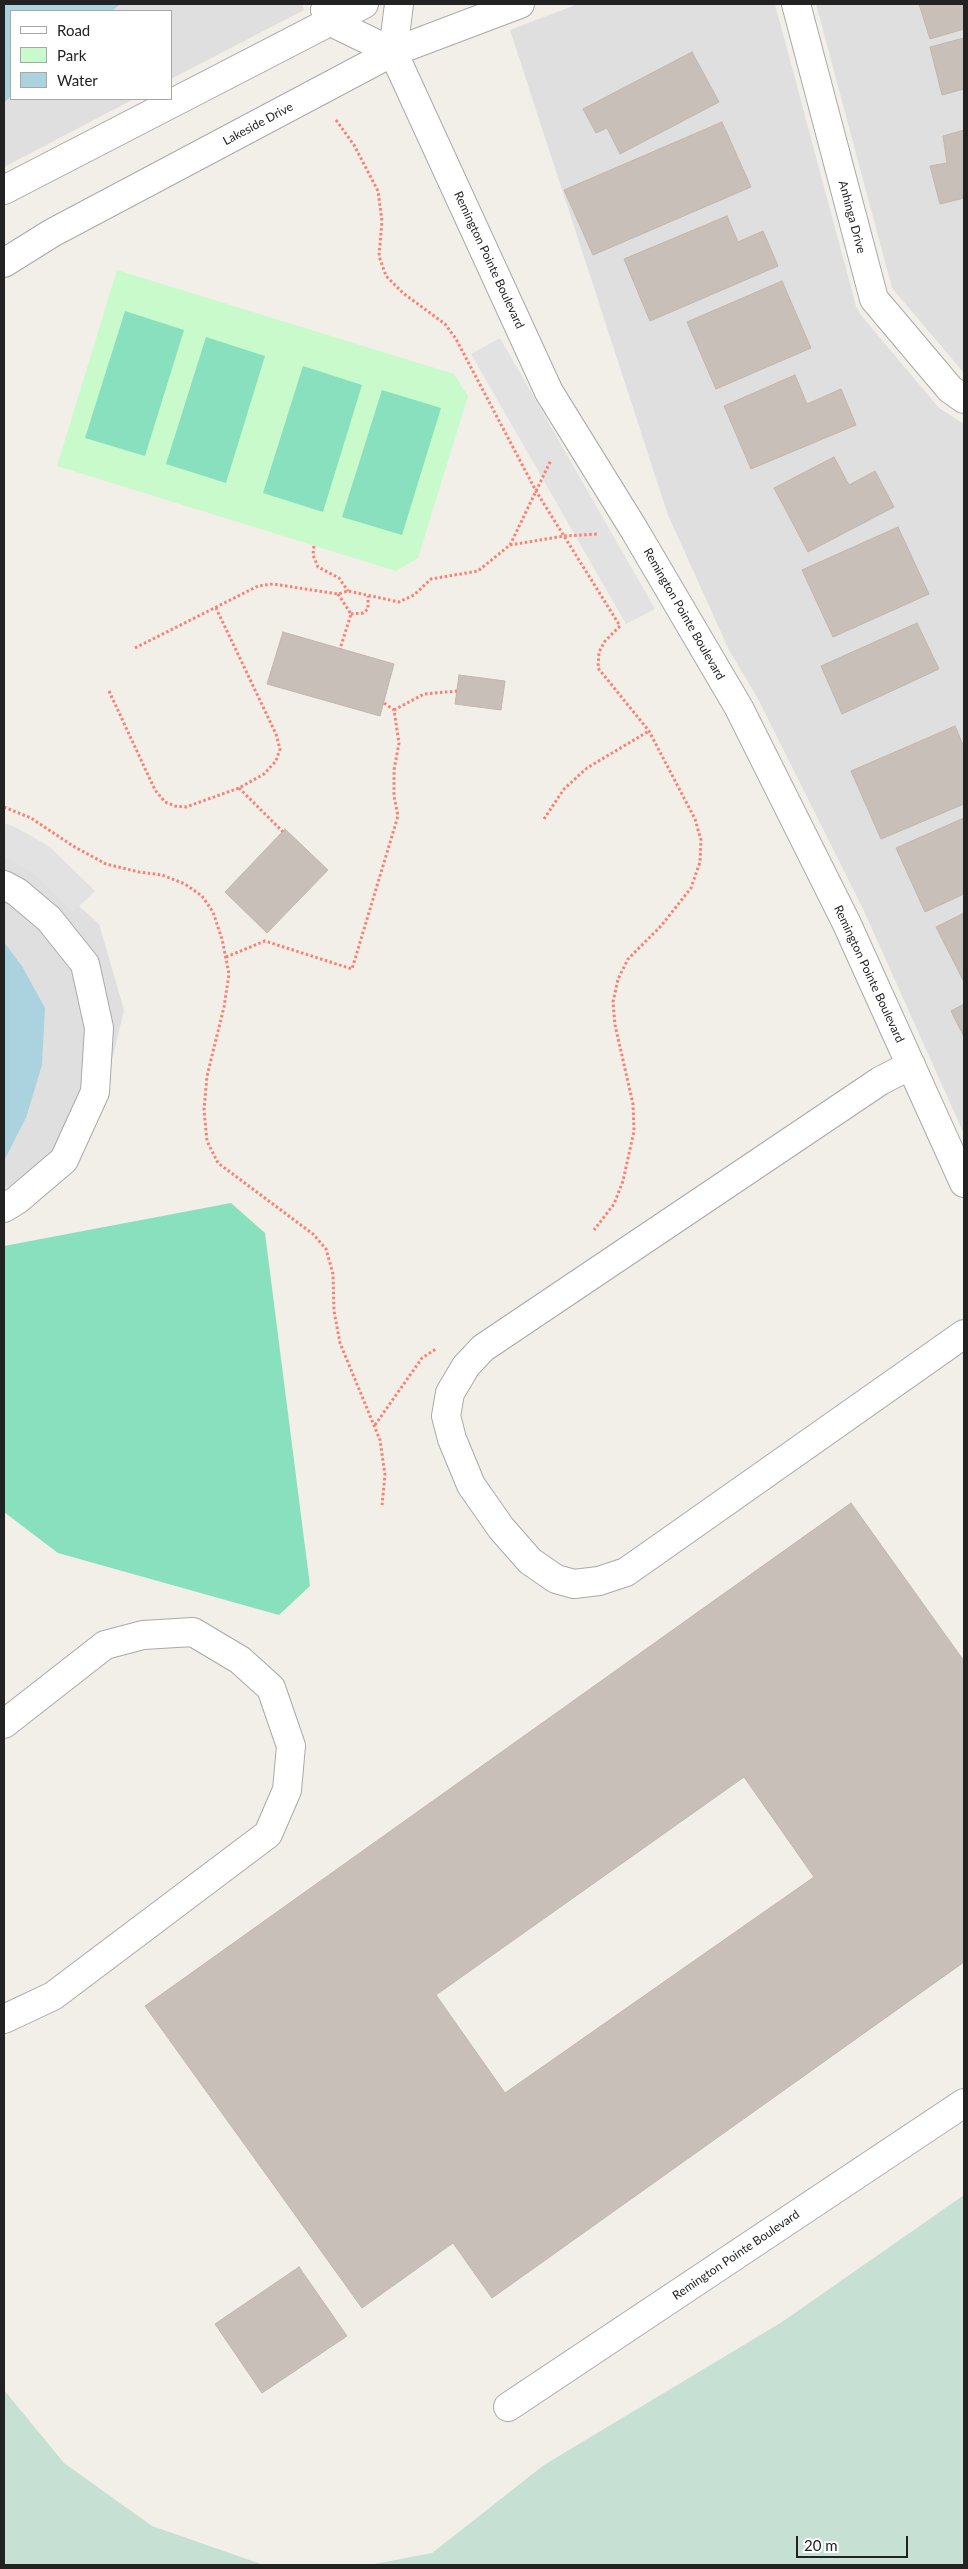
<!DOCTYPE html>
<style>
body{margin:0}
#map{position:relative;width:968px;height:2569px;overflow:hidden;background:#f2efe9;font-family:Lato,sans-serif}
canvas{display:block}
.frame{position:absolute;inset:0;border:5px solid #222;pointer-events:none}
.legend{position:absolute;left:10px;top:10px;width:162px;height:90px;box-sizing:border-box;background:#fff;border:1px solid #a7a7a7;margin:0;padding:6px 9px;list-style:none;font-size:15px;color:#222}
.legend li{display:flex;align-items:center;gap:10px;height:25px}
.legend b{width:25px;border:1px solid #a7a7a7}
.scale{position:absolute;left:796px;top:2536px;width:112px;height:22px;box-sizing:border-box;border:2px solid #222;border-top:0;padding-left:6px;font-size:15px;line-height:18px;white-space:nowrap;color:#222;-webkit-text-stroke:4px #fff;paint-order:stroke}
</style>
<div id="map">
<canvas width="968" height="2569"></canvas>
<div class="frame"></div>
<ul class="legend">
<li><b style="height:6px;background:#fff"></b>Road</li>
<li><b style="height:14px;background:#c8facc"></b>Park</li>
<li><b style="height:14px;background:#aad3df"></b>Water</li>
</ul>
<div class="scale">20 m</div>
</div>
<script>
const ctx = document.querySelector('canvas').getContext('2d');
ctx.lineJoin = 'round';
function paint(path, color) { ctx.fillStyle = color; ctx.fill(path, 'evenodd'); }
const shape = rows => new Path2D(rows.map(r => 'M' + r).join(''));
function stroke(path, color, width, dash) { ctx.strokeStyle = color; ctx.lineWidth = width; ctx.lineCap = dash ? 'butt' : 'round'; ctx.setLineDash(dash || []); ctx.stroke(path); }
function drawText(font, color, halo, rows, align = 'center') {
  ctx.font = font + ' Lato,sans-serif'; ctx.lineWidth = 4.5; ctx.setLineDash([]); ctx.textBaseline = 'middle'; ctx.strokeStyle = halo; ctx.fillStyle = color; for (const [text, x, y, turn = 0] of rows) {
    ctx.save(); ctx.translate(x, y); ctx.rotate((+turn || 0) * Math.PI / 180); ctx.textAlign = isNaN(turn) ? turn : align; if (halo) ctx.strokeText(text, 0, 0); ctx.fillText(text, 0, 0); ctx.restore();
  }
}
paint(shape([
 [121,4,302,4,304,10,171,79,171,11,112,11],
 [578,4,775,4,856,306,860,314,939,408,964,424,964,1134,864,911,757,697,729,650,668,515,510,30],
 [816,4,964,4,964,373,892,288],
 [11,96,11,99,134,99,4,167,4,103],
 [4,845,14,848,99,924,124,1010,100,1111,13,1185,4,1188,4,1161,26,1118,22,966,4,942]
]), '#e0dfdf');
paint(shape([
 [964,2195,964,2565,369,2565,432,2553,544,2465,782,2322],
 [4,2390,64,2463,152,2526,264,2565,4,2565]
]), '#c6e0d4');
paint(shape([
 [117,270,454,374,468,396,418,558,396,571,57,466]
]), '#c8facc');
paint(shape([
 [125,311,184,330,145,456,85,438],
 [206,337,265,356,226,483,166,464],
 [303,366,362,385,323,512,263,493],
 [382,390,441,408,402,535,342,517],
 [231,1203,265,1233,310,1586,279,1615,58,1553,4,1512,4,1246]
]), '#88e0be');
paint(shape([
 [500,338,655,609,626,624,471,354],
 [4,823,17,828,50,847,95,891,73,912,32,872,4,856]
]), '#e2e2e2');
paint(shape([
 [4,4,121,4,112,11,11,11,11,96,4,103],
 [4,942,22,966,45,1008,42,1065,26,1118,4,1161]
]), '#aad3df');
const building = shape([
 [919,4,964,4,964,29,930,39,919,4],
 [964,38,964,89,942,95,930,47,964,38],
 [692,52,719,102,620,154,607,128,596,133,583,109,692,52],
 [722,122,751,187,593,255,564,190,722,122],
 [964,130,964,198,940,204,930,166,947,163,943,136,964,130],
 [727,216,738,242,763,231,778,266,650,321,624,259,727,216],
 [782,281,811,348,716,389,687,322,782,281],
 [795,375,807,404,841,389,856,425,751,469,724,406,795,375],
 [834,457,849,485,875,471,894,507,808,552,774,488,834,457],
 [898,527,929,594,833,637,802,570,898,527],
 [917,623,939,669,842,714,821,666,917,623],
 [283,632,394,664,380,716,267,684,283,632],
 [459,675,505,681,501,710,455,704,459,675],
 [955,726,964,747,964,804,881,839,851,771,955,726],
 [964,818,964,894,925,912,896,848,964,818],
 [285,829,328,870,267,933,225,892,285,829],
 [964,913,964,982,936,927,964,913],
 [964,1004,964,1037,951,1011,964,1004],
 [851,1503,964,1661,964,1962,492,2298,453,2243,362,2308,145,2006,851,1503],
 [744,1777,814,1877,505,2093,436,1995,744,1777],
 [299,2267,347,2336,262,2393,215,2324,299,2267]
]);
paint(building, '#c7bfb8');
stroke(building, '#c4b6ab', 1);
const minor = shape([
 [399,4,393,52,549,392,635,531,739,708,846,922,964,1183],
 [796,4,874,299,950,389,964,399],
 [325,10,329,21,393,52],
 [4,190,364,4],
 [4,263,52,233,393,52,520,4],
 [4,885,17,892,49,919,85,964,99,1028,95,1092,64,1160,17,1200,4,1208],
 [911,1065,880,1081,483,1348,466,1366,450,1393,446,1416,452,1439,471,1485,501,1528,530,1561,556,1579,574,1584,599,1581,626,1572,964,1334],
 [4,1724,105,1645,143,1635,193,1632,240,1660,271,1688,291,1746,287,1790,268,1834,53,1996,4,2019],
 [508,2407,964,2103]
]);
stroke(minor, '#a9a9a9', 30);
stroke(shape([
 [336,120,354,145,378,191,382,221,379,256,386,276,403,293,445,324,456,339,536,491,620,626,605,641,599,652,598,668,649,731,695,819,701,840,700,862,691,888,661,926,628,959,618,979,613,1002,615,1025,633,1104,634,1131,623,1181,614,1204,594,1230],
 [510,545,564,536,598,534],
 [314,546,313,555,318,567,339,578,348,591],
 [338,594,351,614,340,649],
 [351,614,363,613,368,609,368,596],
 [135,648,258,586,273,584,338,594,348,591,399,602,414,595,431,579,478,571,510,545,551,460],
 [109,691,155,790,165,802,175,806,186,807,239,788,264,774,276,761,280,749,276,734,216,608],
 [394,710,424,694,457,691],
 [239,788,283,832],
 [4,807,31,818,73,846,106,864,139,872,162,875,185,884,202,896,213,912,222,939,229,974,224,1007,207,1076,204,1110,207,1141,218,1163,313,1234,326,1249,333,1274,334,1311,340,1343,380,1440,385,1475,382,1505],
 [544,819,564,789,587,768,649,731],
 [226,957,265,941,352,969,398,816,394,796,394,770,399,743,394,710,384,703],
 [375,1425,422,1358,436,1349]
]), '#fa8072', 3, [2.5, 2.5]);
stroke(minor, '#fff', 28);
drawText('12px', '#222', '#fff', [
 ["Lakeside Drive",258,124,-28],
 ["Anhinga Drive",852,217,75],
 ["Remington Pointe Boulevard",489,260,65],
 ["Remington Pointe Boulevard",684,614,60],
 ["Remington Pointe Boulevard",869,974,65],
 ["Remington Pointe Boulevard",736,2255,-34]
]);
</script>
